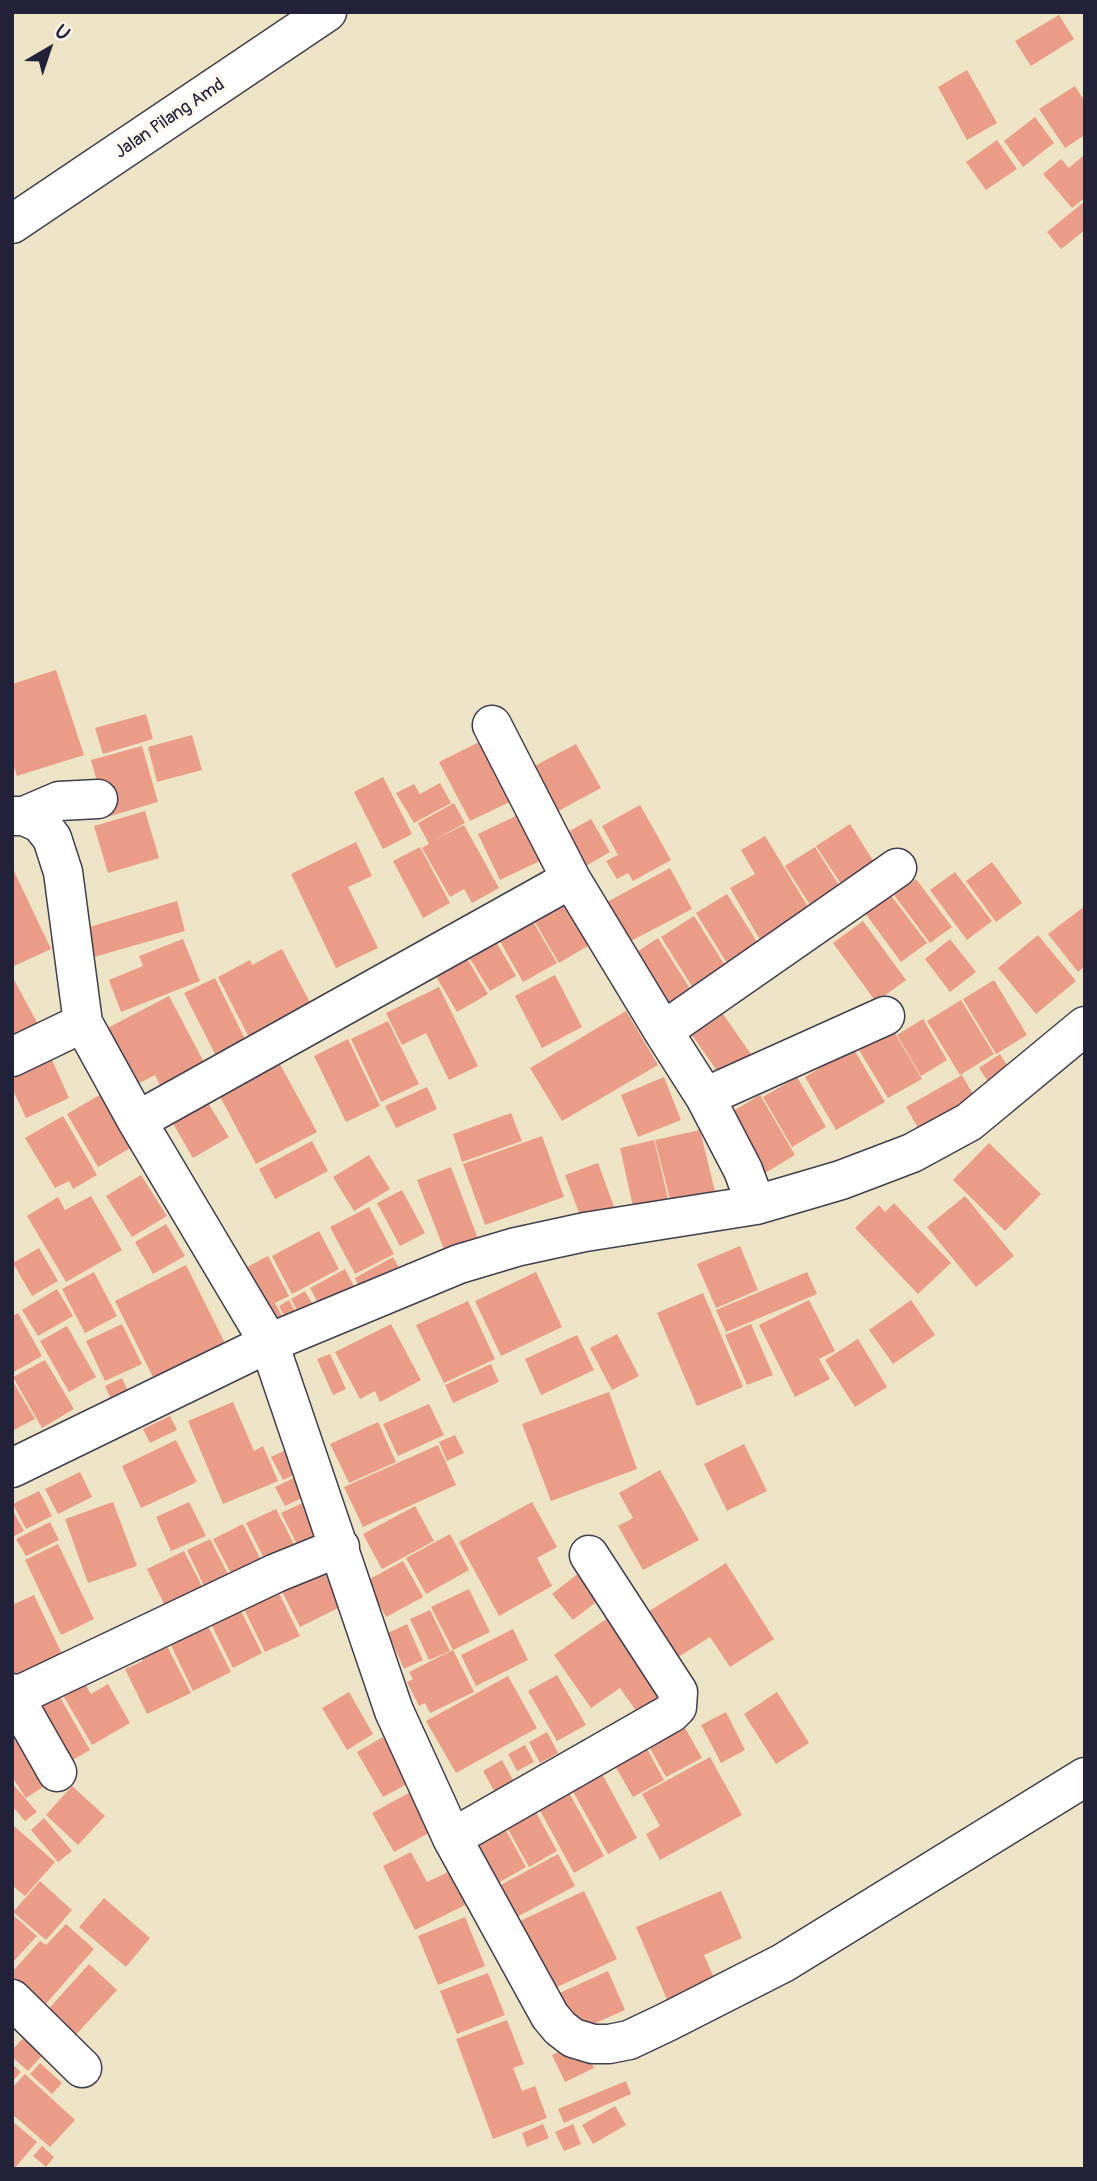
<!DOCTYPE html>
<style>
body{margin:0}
#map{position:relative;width:1097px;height:2181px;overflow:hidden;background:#ede4c6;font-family:Pangolin,sans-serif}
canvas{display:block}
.frame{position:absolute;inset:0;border:14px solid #22223b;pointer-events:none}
.north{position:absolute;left:14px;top:14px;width:70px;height:70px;-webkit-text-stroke:5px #fbf7ec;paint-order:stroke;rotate:39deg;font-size:19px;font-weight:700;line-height:28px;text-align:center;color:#22223b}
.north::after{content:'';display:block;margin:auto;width:24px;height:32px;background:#22223b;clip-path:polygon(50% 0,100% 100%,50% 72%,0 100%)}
</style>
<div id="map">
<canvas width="1097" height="2181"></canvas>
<div class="frame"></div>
<div class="north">U</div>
</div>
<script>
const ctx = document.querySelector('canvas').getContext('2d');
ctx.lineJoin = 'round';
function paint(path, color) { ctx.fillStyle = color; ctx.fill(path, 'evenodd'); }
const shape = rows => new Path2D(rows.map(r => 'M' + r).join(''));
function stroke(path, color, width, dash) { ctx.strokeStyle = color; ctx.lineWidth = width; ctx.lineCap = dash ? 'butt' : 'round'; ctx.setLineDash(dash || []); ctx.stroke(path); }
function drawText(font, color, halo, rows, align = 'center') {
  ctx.font = font + ' Pangolin,sans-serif'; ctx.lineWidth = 6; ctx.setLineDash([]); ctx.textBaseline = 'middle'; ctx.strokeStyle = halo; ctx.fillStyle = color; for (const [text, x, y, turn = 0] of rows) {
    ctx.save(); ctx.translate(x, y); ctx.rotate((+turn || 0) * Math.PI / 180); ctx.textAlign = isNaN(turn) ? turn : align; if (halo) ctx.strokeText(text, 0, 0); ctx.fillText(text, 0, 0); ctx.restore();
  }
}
paint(shape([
 [1059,15,1074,39,1031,66,1015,41],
 [967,70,997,123,967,140,938,87],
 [1075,86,1085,102,1085,135,1065,148,1039,109],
 [1035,117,1054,143,1023,167,1004,141],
 [997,140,1017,169,986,190,966,162],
 [1085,154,1085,198,1072,208,1043,174,1061,159,1069,168],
 [1085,201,1085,230,1061,249,1047,232],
 [56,670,84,755,17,776,12,760,12,684],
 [146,714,153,739,103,754,95,728],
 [192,735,202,770,157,782,148,747],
 [485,739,516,799,470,821,439,762],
 [576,744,601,788,551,815,527,770],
 [142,746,158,802,107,817,91,760],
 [383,777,412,834,383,849,354,792],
 [440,783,451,803,414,823,396,793,414,784,420,794],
 [454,803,465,823,434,840,464,825,499,888,472,903,464,889,450,897,422,848,429,844,418,823],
 [640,805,671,860,633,881,628,873,617,879,606,861,618,855,602,826],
 [145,811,159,858,108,873,94,826],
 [522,813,544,859,500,880,478,834],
 [591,819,610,852,579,870,559,837],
 [850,824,874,862,841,884,816,846],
 [765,836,816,920,766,950,730,888,755,874,741,850],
 [356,842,372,876,348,887,378,948,336,968,291,874],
 [420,847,450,903,423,918,393,861],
 [815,847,847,898,818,917,785,866],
 [992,862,1022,903,996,922,966,881],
 [12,867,51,949,12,967],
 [670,868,692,909,629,942,607,902],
 [955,872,992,921,967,940,930,890],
 [916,879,952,927,930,943,894,895],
 [561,891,591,944,559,963,528,910],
 [727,894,764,953,733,973,696,913],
 [890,894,927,943,901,962,865,913],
 [177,901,185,931,94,957,86,928],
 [1085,906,1085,966,1078,972,1048,934],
 [525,908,557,963,523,982,492,927],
 [694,916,731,975,698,996,661,937],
 [863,921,906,980,876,1002,833,943],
 [488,928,516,976,490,991,461,944],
 [1038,935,1076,981,1036,1014,998,968],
 [658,938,696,998,670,1015,632,955],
 [183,939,200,981,121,1012,109,980,143,966,139,956],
 [950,939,976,972,950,992,925,959],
 [459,945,488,994,457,1012,428,963],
 [282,949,317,1016,255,1049,218,977,250,960,252,965],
 [555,975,582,1027,542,1048,515,996],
 [12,976,39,1026,12,1040],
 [215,978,245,1039,215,1054,184,993],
 [994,980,1027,1035,996,1054,963,999],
 [439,987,478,1066,449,1080,426,1033,402,1045,386,1013],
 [169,996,208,1070,164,1093,155,1075,126,1090,96,1034],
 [961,1000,994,1054,960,1075,927,1021],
 [626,1011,658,1065,562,1121,530,1068],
 [723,1014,755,1060,724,1081,692,1035],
 [923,1019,947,1060,921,1076,897,1035],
 [388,1021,419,1084,381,1102,351,1039],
 [893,1030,922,1079,888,1098,859,1050],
 [348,1039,380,1106,346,1122,314,1056],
 [853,1048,885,1102,836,1130,805,1077],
 [48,1051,69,1098,26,1118,12,1088,12,1068],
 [1000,1054,1015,1078,995,1092,979,1068],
 [276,1057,317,1132,256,1164,216,1089],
 [962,1075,977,1101,921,1133,906,1107],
 [664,1077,681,1120,638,1137,621,1095],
 [797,1077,826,1127,792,1147,763,1097],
 [427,1087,437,1109,396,1128,385,1106],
 [108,1090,139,1143,98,1167,67,1114],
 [760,1095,795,1155,760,1176,725,1116],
 [206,1100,229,1137,193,1158,171,1120],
 [511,1113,522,1141,462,1162,453,1134],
 [63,1116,97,1175,73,1189,69,1181,55,1188,25,1138],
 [700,1130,717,1200,673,1211,655,1140],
 [542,1136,564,1197,485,1225,463,1164],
 [654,1140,671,1211,636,1220,620,1148],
 [312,1141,328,1171,275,1199,259,1169],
 [989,1143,1041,1194,1005,1231,953,1180],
 [369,1155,390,1189,354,1211,333,1177],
 [598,1163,617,1215,584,1226,565,1175],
 [451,1167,480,1244,447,1257,417,1180],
 [141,1175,167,1216,132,1237,106,1196],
 [402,1190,425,1233,400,1246,377,1203],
 [91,1196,122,1250,66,1282,27,1216,58,1197,65,1210],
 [965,1196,1014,1256,976,1287,927,1227],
 [894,1203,951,1263,918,1294,855,1228,879,1205,885,1212],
 [369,1207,394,1254,355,1274,330,1227],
 [166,1224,185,1256,153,1274,135,1242],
 [319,1231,339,1269,292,1294,272,1256],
 [740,1246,758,1290,716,1308,697,1264],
 [39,1248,58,1281,32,1296,13,1263],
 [268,1256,289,1296,275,1303,286,1324,266,1333,234,1274],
 [393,1257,403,1275,364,1296,355,1278],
 [186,1265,230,1353,159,1389,115,1301],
 [345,1269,359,1296,324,1314,310,1288],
 [94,1272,117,1316,85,1333,62,1289],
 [536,1272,562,1327,501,1356,475,1301],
 [807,1272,817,1294,726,1332,716,1310],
 [57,1289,73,1316,38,1336,22,1310],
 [305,1291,317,1312,302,1320,291,1299],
 [703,1293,743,1387,697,1406,657,1313],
 [289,1300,300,1320,289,1326,279,1306],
 [809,1300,835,1351,819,1359,830,1379,795,1397,759,1325],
 [911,1300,935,1335,893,1364,869,1330],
 [468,1301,495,1359,444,1383,416,1325],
 [18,1313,42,1356,12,1373,12,1316],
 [122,1324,142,1364,105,1381,86,1341],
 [391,1324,421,1380,380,1402,375,1391,360,1399,335,1352],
 [751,1324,773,1375,747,1385,725,1335],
 [67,1326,96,1377,69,1392,40,1341],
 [617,1334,639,1376,612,1390,590,1348],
 [577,1335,594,1370,541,1395,525,1359],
 [858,1339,887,1387,855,1407,825,1360],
 [330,1354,346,1389,333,1395,317,1359],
 [45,1360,74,1409,42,1428,13,1377],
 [491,1364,499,1382,453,1403,445,1385],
 [122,1378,133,1402,116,1410,105,1386],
 [12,1380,35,1419,12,1431],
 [609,1392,637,1469,551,1501,522,1424],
 [233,1402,254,1451,263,1446,278,1481,223,1504,188,1421],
 [429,1404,444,1435,398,1456,383,1424],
 [170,1416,177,1430,150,1443,143,1429],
 [378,1422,396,1462,349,1483,330,1444],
 [455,1435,464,1453,447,1461,439,1442],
 [176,1440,197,1482,141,1508,122,1466],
 [744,1444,767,1491,727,1511,704,1464],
 [438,1445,456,1485,363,1527,344,1487],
 [294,1446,305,1469,283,1480,271,1457],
 [660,1470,699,1540,643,1570,618,1526,633,1518,619,1493],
 [80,1472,92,1497,58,1514,45,1489],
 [302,1474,312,1493,285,1506,275,1487],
 [39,1491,52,1516,26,1529,13,1504],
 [311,1499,330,1536,300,1550,281,1513],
 [113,1502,137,1566,88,1583,65,1519],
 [189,1502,206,1536,171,1551,156,1517],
 [532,1502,557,1547,537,1558,552,1586,499,1616,459,1542],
 [415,1506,434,1541,382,1569,363,1534],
 [12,1509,24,1531,12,1537],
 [276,1509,296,1548,266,1562,246,1523],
 [50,1522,59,1540,26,1556,16,1539],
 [243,1524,262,1562,233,1577,213,1539],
 [450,1534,469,1570,426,1594,406,1558],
 [210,1539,230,1578,206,1590,187,1550],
 [58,1544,94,1619,61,1635,25,1560],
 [184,1551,205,1592,167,1610,147,1569],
 [317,1558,342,1606,300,1627,275,1578],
 [403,1561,423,1597,386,1617,366,1581],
 [726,1563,774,1639,730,1667,710,1637,675,1659,646,1613],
 [579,1573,600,1599,573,1620,552,1594],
 [274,1583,300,1636,265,1652,239,1599],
 [469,1589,490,1632,453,1650,474,1692,430,1713,425,1703,419,1706,407,1682,413,1679,409,1672,453,1650,431,1607],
 [34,1595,63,1656,15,1679,12,1674,12,1605],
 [236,1601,262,1653,233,1668,207,1616],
 [430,1610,450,1651,429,1660,410,1619],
 [202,1614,231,1672,193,1691,165,1633],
 [609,1617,667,1701,642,1719,620,1688,591,1708,554,1655],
 [407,1624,423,1660,404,1669,388,1633],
 [513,1629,528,1660,476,1686,461,1655],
 [164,1640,191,1693,147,1714,125,1669,143,1661,138,1652],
 [79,1673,91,1694,108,1684,130,1723,92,1745,57,1685],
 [557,1675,586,1725,557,1741,528,1691],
 [508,1676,537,1728,456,1773,426,1721],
 [53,1685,90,1750,59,1768,22,1702],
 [349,1692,373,1734,347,1750,322,1708],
 [777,1692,809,1743,776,1764,744,1714],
 [12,1707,58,1777,26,1798,12,1777],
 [726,1712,745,1750,721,1763,701,1725],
 [680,1719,702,1758,666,1777,645,1739],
 [547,1732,558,1753,540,1763,529,1742],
 [383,1737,409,1783,383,1797,357,1752],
 [642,1740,664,1780,633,1797,610,1757],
 [525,1745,534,1762,517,1771,508,1754],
 [710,1757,742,1815,660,1860,646,1834,660,1826,642,1794],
 [502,1760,517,1787,498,1798,483,1771],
 [601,1772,637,1838,608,1854,571,1788],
 [12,1783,37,1812,25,1821,12,1806],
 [72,1786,105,1816,78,1845,46,1815],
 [567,1789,604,1856,574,1873,537,1805],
 [414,1790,436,1829,394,1852,372,1813],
 [533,1807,557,1851,529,1867,504,1822],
 [44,1818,72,1851,58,1862,31,1830],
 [503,1825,526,1867,498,1883,475,1840],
 [14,1826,55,1862,25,1896,12,1885,12,1829],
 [411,1852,427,1882,450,1871,467,1904,415,1930,383,1866],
 [558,1854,575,1886,515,1918,497,1887],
 [40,1881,72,1910,46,1940,13,1912],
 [584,1891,617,1959,553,1989,520,1921],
 [721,1891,742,1938,704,1955,716,1982,668,2002,636,1927],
 [104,1898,150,1938,126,1967,79,1927],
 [12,1914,37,1936,12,1963],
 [465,1917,485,1966,438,1985,418,1936],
 [66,1924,94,1949,44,2006,12,1978,12,1972,40,1941,46,1945],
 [89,1964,117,1990,72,2039,44,2014],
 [608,1971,625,2010,571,2034,553,1996],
 [488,1973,505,2015,457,2034,440,1991],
 [507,2020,524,2064,513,2068,522,2091,535,2086,547,2118,493,2139,456,2039],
 [29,2032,48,2049,28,2071,12,2057,12,2050],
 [580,2041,594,2068,565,2082,552,2055],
 [40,2063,62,2083,52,2094,30,2074],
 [12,2064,21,2072,12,2082],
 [25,2074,75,2120,50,2147,12,2114,12,2088],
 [626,2081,631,2094,564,2123,558,2109],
 [615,2106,626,2125,593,2144,582,2125],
 [12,2121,37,2142,14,2169,12,2169],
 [543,2124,549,2138,527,2147,522,2133],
 [573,2124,581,2144,564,2151,555,2132],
 [42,2146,54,2157,46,2167,33,2156]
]), '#ea9c87');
const minor = shape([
 [12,224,327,12],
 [492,725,571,879,663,1031,705,1097,743,1170,756,1205],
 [12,816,24,816,40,823,52,838,63,872,83,1023,137,1121,269,1343,394,1711,452,1838,550,2016,560,2028,573,2038,593,2044,609,2044,629,2040,667,2022,783,1963,1085,1777],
 [24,816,59,801,98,799],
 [663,1031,897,868],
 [12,1057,83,1023],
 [705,1097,885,1016],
 [137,1121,571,879],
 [12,1468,269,1343,459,1264,516,1247,585,1232,756,1205,841,1180,912,1153,969,1122,1085,1026],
 [12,1693,57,1772],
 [15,1697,276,1573,340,1547],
 [452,1838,671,1713,677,1707,678,1692,589,1555],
 [12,1999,82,2068]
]);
stroke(minor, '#403f50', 41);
stroke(minor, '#fff', 38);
drawText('18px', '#22223b', '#fbf7ec', [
 ["Jalan Pilang Amd",170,119,-34]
]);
</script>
